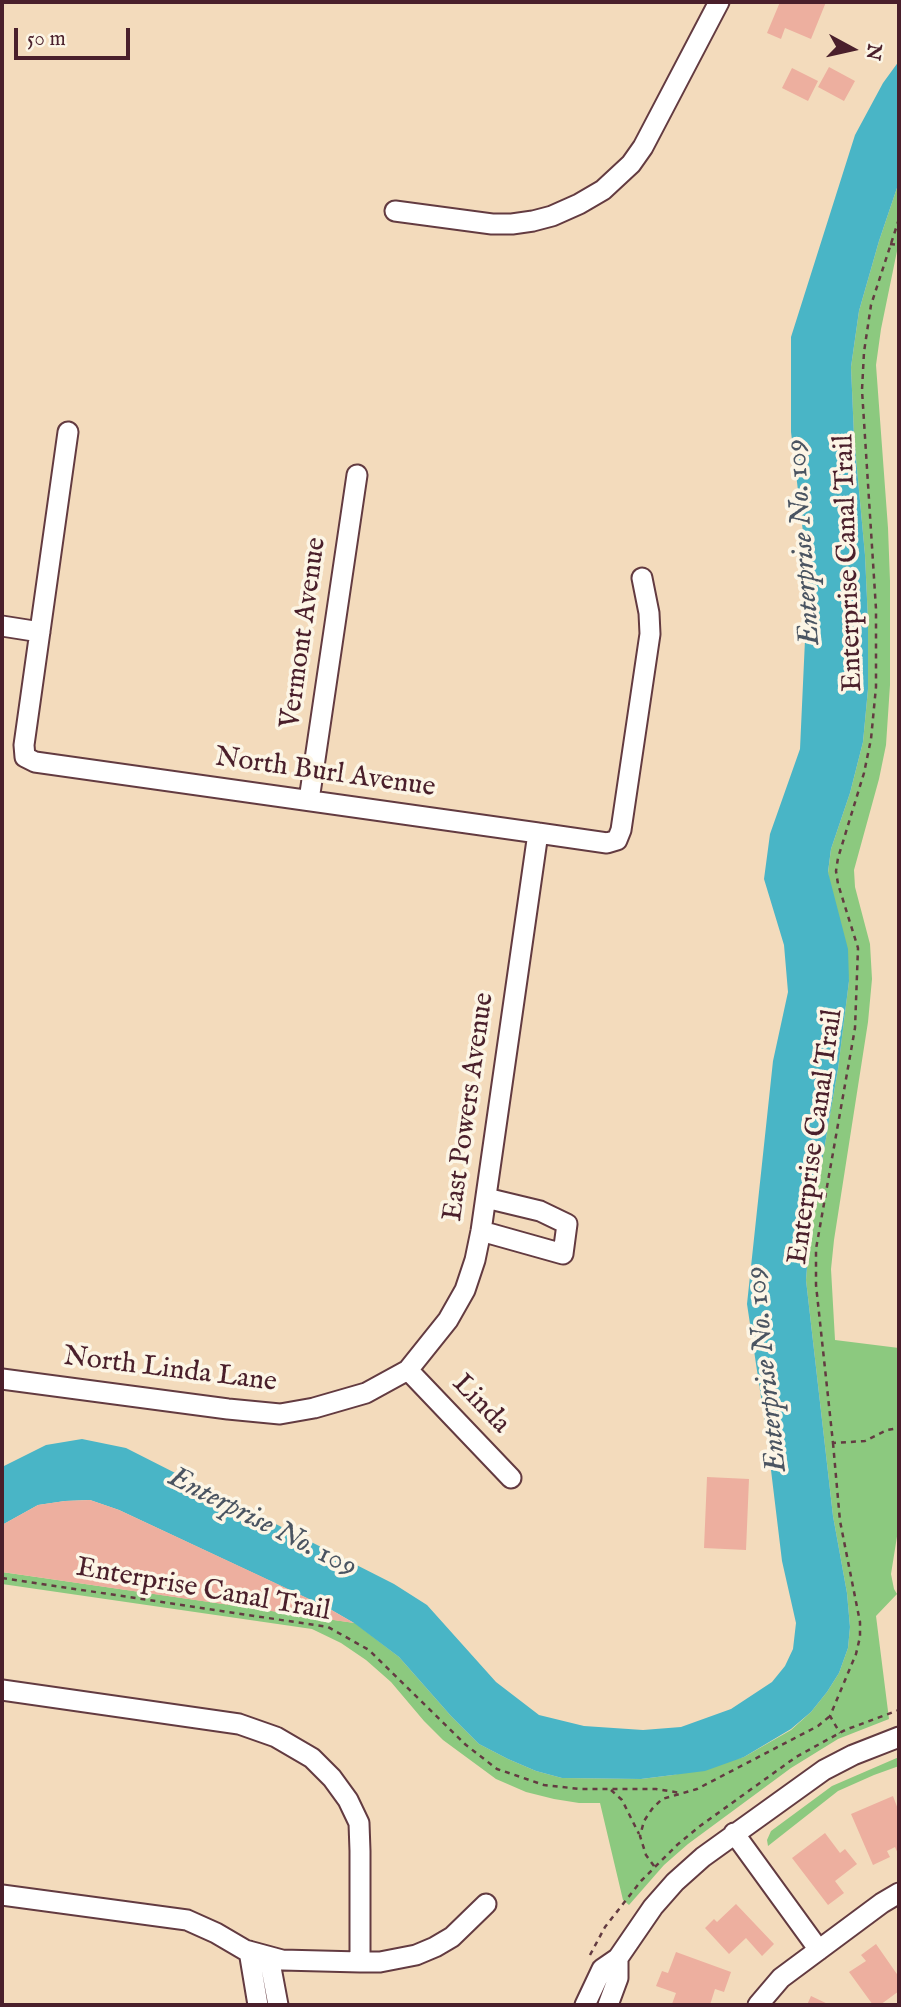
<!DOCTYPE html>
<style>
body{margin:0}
#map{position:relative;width:901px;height:2007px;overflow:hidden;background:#f3dbbc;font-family:"IM FELL English",serif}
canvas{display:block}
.frame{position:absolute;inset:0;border:4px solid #4a1f2b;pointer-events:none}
.north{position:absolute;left:817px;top:14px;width:70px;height:70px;-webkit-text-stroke:5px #fcf5e5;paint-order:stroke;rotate:98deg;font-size:19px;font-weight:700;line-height:28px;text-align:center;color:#4a1f2b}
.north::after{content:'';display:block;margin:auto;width:24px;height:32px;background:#4a1f2b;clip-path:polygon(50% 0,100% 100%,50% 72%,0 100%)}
.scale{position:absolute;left:14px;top:28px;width:116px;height:32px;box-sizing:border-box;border:4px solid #4a1f2b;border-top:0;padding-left:9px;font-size:21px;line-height:24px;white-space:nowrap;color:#4a1f2b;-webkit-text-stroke:5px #fcf5e5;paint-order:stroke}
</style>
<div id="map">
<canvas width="901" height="2007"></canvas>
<div class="frame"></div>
<div class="north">N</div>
<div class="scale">50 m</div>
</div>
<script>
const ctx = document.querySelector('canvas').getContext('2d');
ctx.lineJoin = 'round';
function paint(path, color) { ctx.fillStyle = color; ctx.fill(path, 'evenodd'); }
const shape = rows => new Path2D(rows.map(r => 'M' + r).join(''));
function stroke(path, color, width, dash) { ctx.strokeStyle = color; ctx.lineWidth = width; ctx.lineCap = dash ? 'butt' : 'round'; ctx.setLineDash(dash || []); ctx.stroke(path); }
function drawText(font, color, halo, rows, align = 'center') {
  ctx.font = font + ' "IM FELL English",serif'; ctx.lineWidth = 7; ctx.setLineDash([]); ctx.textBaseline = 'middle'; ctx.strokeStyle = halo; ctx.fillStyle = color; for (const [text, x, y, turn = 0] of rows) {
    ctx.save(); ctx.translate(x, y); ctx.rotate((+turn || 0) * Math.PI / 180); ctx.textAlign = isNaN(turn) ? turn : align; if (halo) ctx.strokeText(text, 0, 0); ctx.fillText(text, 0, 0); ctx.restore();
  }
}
paint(shape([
 [899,182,899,251,897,251,881,329,876,365,888,528,890,581,890,685,886,745,879,779,854,870,855,887,870,944,872,979,868,1022,834,1240,831,1269,835,1340,899,1348,899,1524,891,1574,894,1589,897,1594,876,1616,889,1719,838,1739,791,1768,688,1844,664,1865,629,1905,623,1900,600,1803,579,1803,554,1799,526,1792,496,1779,443,1740,424,1721,391,1682,366,1660,341,1643,312,1629,2,1584,2,1572,355,1623,399,1657,451,1716,479,1744,508,1759,536,1771,562,1778,641,1779,673,1775,744,1757,791,1730,811,1712,827,1692,839,1673,848,1648,850,1627,847,1593,833,1516,806,1280,810,1231,838,1069,849,981,828,873,831,849,850,793,863,742,868,689,868,621,865,555,854,436,851,367,859,311,879,241],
 [899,1757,899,1766,874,1775,838,1791,768,1846,767,1840,771,1831,832,1786]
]), '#8cc97f');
paint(shape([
 [899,61,899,182,879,241,859,311,851,367,854,436,865,555,868,621,868,689,863,742,850,793,831,849,828,872,848,949,849,981,838,1069,810,1231,806,1280,833,1516,847,1593,850,1627,848,1648,839,1673,827,1692,811,1712,791,1729,744,1757,705,1771,641,1779,562,1778,536,1771,508,1759,479,1744,451,1716,399,1657,354,1623,328,1608,119,1510,90,1500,65,1501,38,1505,2,1525,2,1467,46,1445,82,1439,126,1448,394,1584,427,1605,496,1682,539,1715,584,1726,643,1730,681,1727,731,1709,772,1682,785,1666,793,1649,796,1623,782,1561,767,1437,747,1304,773,1061,788,992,784,945,764,879,770,834,800,749,808,574,791,432,791,337,855,135,883,83]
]), '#49b5c6');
paint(shape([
 [780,2,826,2,811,39,785,28,781,39,767,33],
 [829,67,855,81,844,101,818,87],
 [792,68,818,81,808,101,782,88],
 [707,1477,749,1479,746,1550,704,1548],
 [90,1500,119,1510,271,1581,328,1608,354,1623,2,1572,2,1525,38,1505,65,1501],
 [893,1796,899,1812,899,1856,895,1847,887,1851,890,1857,873,1865,851,1814],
 [825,1833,840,1853,845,1849,857,1864,835,1881,844,1893,828,1905,792,1858],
 [736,1904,774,1944,762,1956,746,1938,729,1954,705,1928,714,1919,717,1922],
 [876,1944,899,1977,899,1991,880,2005,873,2005,849,1972,866,1961,861,1955],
 [676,1952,731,1972,724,1992,715,1989,710,2005,677,2005,672,2004,676,1993,656,1986,662,1971,668,1973],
 [811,1996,830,2005,807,2005]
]), '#edaf9f');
const minor = shape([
 [395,211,492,224,512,224,533,221,552,216,579,204,603,190,631,164,643,147,719,2],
 [68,432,24,745,25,757,35,762,538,833,607,843,617,840,621,830,650,634,649,613,642,578],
 [2,626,40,632],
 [309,800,357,475],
 [481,1231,563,1254,567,1224,540,1211,486,1198],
 [408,1370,511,1478],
 [2,1379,228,1409,280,1414,314,1408,366,1393,408,1370,448,1320,465,1290,475,1260,481,1231,538,833],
 [2,1690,239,1724,276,1737,312,1758,332,1778,348,1800,359,1823,360,1851,360,1962],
 [734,1833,819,1950],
 [2,1895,187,1920,216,1933,245,1950,282,1960,360,1962,380,1962,416,1955,435,1947,452,1937,486,1904],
 [249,1951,258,2005],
 [269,1957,278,2005],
 [585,2005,602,1969,618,1958,653,1907,675,1882,703,1857,824,1770,853,1755,899,1737],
 [608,2005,618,1978,618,1958],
 [758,2005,781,1978,882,1903,899,1893]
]);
stroke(minor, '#633b41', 23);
stroke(shape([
 [899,219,871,305,864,352,862,390,876,609,876,687,871,739,864,773,838,858,836,871,838,884,858,948,855,1028,816,1249,816,1285,833,1443,865,1441,887,1430,899,1428],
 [890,244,899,245],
 [833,1443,840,1521,860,1622,860,1637,856,1654,830,1716,840,1733],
 [2,1578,328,1627,369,1650,466,1745,497,1769,544,1785,580,1789,656,1789,681,1793],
 [611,1790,622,1800,639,1834],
 [654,1866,646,1855,640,1836,644,1821,652,1809,662,1799,697,1789,818,1726,830,1716],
 [590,1955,605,1927,641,1881,677,1845,700,1826,796,1757,845,1730,899,1710]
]), '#633b41', 2.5, [5, 5]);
stroke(minor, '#fff', 19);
drawText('28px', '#4a1f2b', '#fcf5e5', [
 ["Enterprise Canal Trail",850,563,-92],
 ["Vermont Avenue",305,633,-82],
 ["North Burl Avenue",325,774,8],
 ["East Powers Avenue",470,1107,-82],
 ["Enterprise Canal Trail",817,1137,-82],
 ["North Linda Lane",170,1371,7],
 ["Linda",480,1405,46],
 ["Enterprise Canal Trail",203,1591,10]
]);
drawText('italic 30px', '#4a5461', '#fcf5e5', [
 ["Enterprise No. 109",805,542,-94],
 ["Enterprise No. 109",768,1369,-96],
 ["Enterprise No. 109",262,1524,27]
]);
</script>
